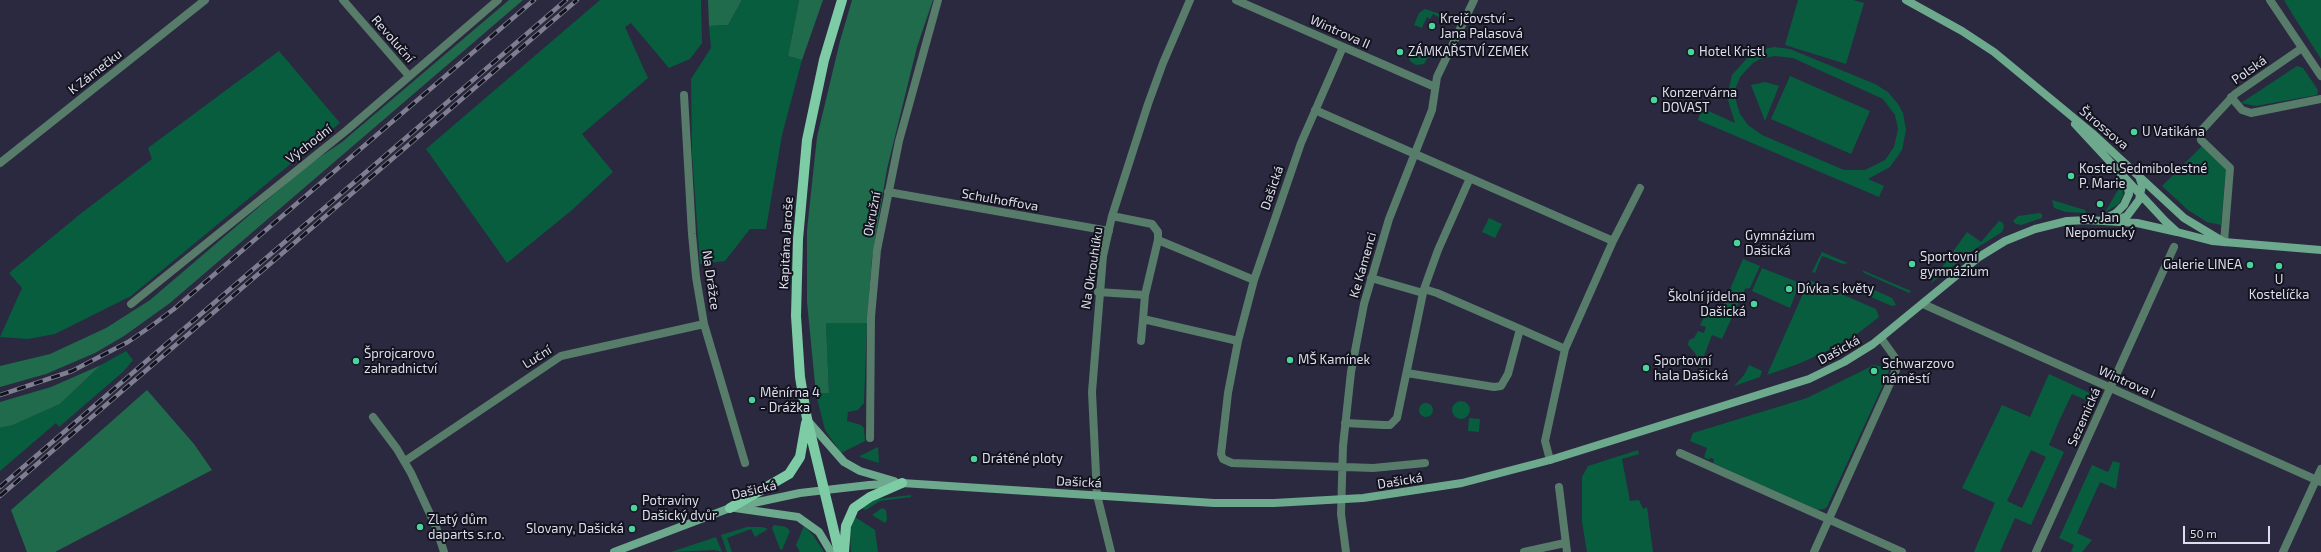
<!DOCTYPE html>
<meta charset="utf-8">
<style>
body{margin:0}
#map{position:relative;width:2321px;height:552px;overflow:hidden;background:#2a2940;font-family:"Exo 2",sans-serif}
canvas{display:block}
.scale{position:absolute;left:2183px;top:526px;width:87px;height:18px;box-sizing:border-box;border:2px solid #dddeed;border-top:0;padding-left:5px;font-size:12px;line-height:14px;white-space:nowrap;color:#dddeed;-webkit-text-stroke:3px #13131e;paint-order:stroke}
</style>
<div id="map">
<canvas width="2321" height="552"></canvas>
<div class="scale">50 m</div>
</div>
<script>
const ctx = document.querySelector('canvas').getContext('2d');
ctx.lineJoin = 'round';
function paint(path, color) { ctx.fillStyle = color; ctx.fill(path, 'evenodd'); }
const shape = rows => new Path2D(rows.map(r => 'M' + r).join(''));
function stroke(path, color, width, dash) { ctx.strokeStyle = color; ctx.lineWidth = width; ctx.lineCap = dash ? 'butt' : 'round'; ctx.setLineDash(dash || []); ctx.stroke(path); }
function drawText(font, color, halo, rows, align = 'center') {
  ctx.font = font + ' "Exo 2",sans-serif'; ctx.lineWidth = 4; ctx.setLineDash([]); ctx.textBaseline = 'middle'; ctx.strokeStyle = halo; ctx.fillStyle = color; for (const [text, x, y, turn = 0] of rows) {
    ctx.save(); ctx.translate(x, y); ctx.rotate((+turn || 0) * Math.PI / 180); ctx.textAlign = isNaN(turn) ? turn : align; if (halo) ctx.strokeText(text, 0, 0); ctx.fillText(text, 0, 0); ctx.restore();
  }
}
paint(shape([
 [600,0,701,0,702,43,690,59,669,68,631,23,625,27,648,78,582,134,613,172,572,210,507,263,426,149],
 [742,0,799,0,788,56,802,60,782,135,766,229,750,229,725,261,700,264,692,154,691,79,711,48,709,26,728,25],
 [1798,0,1853,0,1864,3,1846,64,1785,45],
 [2284,0,2321,0,2321,59,2293,15],
 [1425,9,1443,15,1444,20,1433,14,1430,19,1427,17,1422,28,1414,25,1419,13],
 [1774,47,1790,49,1875,84,1888,92,1898,104,1903,113,1906,130,1902,150,1890,167,1868,179,1884,186,1879,197,1698,120,1702,108,1735,123,1727,97,1732,75,1750,55,1760,50],
 [1775,56,1793,58,1883,99,1895,115,1898,129,1894,147,1885,160,1865,170,1844,170,1762,135,1748,125,1740,114,1736,101,1736,87,1740,77,1753,63,1760,59],
 [1413,50,1428,57,1424,64,1416,65,1410,61,1409,58],
 [279,51,340,123,131,296,55,334,28,339,0,337,22,288,9,273,79,215,152,159,148,148,152,145],
 [2297,66,2303,68,2318,90,2317,95,2256,106,2241,103],
 [1790,76,1870,111,1851,154,1771,119],
 [1765,82,1779,86,1765,121,1751,85],
 [2203,145,2226,167,2221,225,2207,222,2188,210,2162,186],
 [2122,183,2123,195,2119,204,2105,212],
 [2052,200,2085,210,2086,213,2066,212,2054,208],
 [2039,213,2042,214,2042,218,2021,225,2016,224,2013,221,2018,216],
 [1489,218,1502,224,1495,238,1482,232],
 [1999,221,2002,222,2004,226,2002,232,1975,249,1930,284,1967,232,1981,242],
 [1822,252,1848,263,1843,264,1822,256,1815,273,1812,272],
 [1743,259,1760,266,1750,288,1745,289,1722,339,1712,335,1704,356,1703,377,1698,379,1700,363,1695,353,1688,345,1689,340,1694,338,1698,331,1704,333,1706,327,1700,325,1706,313,1718,317],
 [1762,268,1800,283,1790,308,1752,291],
 [1862,270,1911,291,1909,293,1864,273],
 [1809,280,1876,309,1879,317,1857,334,1825,352,1798,364,1767,375],
 [1861,284,1892,298,1896,305,1892,306,1852,289],
 [826,323,867,323,864,403,858,410,848,412,847,421,861,425,864,428,865,441,841,453,825,430,816,394,829,393],
 [126,351,133,360,124,371,59,427,56,423,0,471,0,428,13,425,60,404,101,365],
 [1749,365,1762,371,1760,377,1734,386,1744,375],
 [1874,365,1889,368,1888,374,1827,507,1824,509,1817,510,1713,463,1714,459,1710,458,1709,460,1704,457,1707,448,1690,441,1693,433,1807,398],
 [2049,374,2088,392,2090,396,2088,401,2072,394,2060,419,2049,445,2064,452,2031,525,2015,518,2000,552,1974,552,1995,503,1962,488,2002,405,2030,417],
 [2031,450,2046,457,2022,508,2007,501],
 '1452 410a9 9 0 1 1 18 0a9 9 0 1 1-18 0Z',
 '1419 410a7 7 0 1 1 14 0a7 7 0 1 1-14 0Z',
 [1469,418,1480,419,1479,432,1468,431],
 [878,447,879,463,860,457,860,456],
 [1638,450,1639,454,1622,459,1630,501,1639,500,1643,509,1647,507,1653,552,1587,552,1582,522,1582,477,1588,466],
 [2113,461,2120,463,2116,489,2100,482,2077,533,2092,540,2082,552,2071,552,2074,545,2059,538,2092,465,2108,472],
 [911,495,911,497,880,501,866,510,861,508,877,499],
 [882,508,886,510,887,520,885,523,872,515],
 [855,517,875,530,878,552,851,552,850,531],
 [774,525,786,527,790,531,782,550,780,549,772,528],
 [804,526,813,535,824,552,800,552,796,545],
 [747,527,762,527,768,529,755,537,751,529,727,538,732,552,727,552,721,535],
 [716,537,722,552,715,550,671,552]
]), '#085d3f');
paint(shape([
 [509,0,523,0,170,303,124,336,95,353,46,374,0,387,0,366,50,354,106,328,150,300,308,165,342,142],
 [708,0,742,0,728,25,709,26],
 [799,0,823,0,802,60,788,56],
 [852,0,933,0,917,47,887,169,872,258,867,323,826,323,829,393,816,394,807,302,807,230,817,137,840,41],
 [101,365,60,404,13,425,0,428,0,402,51,387],
 [147,390,194,444,212,470,55,552,27,552,11,510]
]), '#1f6b4c');
stroke(shape([
 [343,0,409,76],
 [1236,0,1435,87],
 [2270,0,2321,76],
 [1343,47,1301,143,1254,280,1238,341,1228,393,1221,454,1223,459,1232,463,1373,468,1425,463],
 [684,95,692,234,696,277,704,324,745,463],
 [2231,97,2242,110,2251,113,2321,99],
 [1315,110,1613,241],
 [0,163,205,0],
 [888,192,1109,231],
 [1112,216,1152,224,1158,232,1158,240],
 [2224,242,2230,168,2201,140,2200,132,2235,94,2302,48],
 [1424,289,1438,250,1470,178],
 [1098,292,1145,295],
 [131,304,347,130,498,0],
 [1923,304,2321,482],
 [1520,329,1565,349],
 [1141,341,1143,319],
 [1238,341,1143,319,1145,295,1158,240,1254,280],
 [1407,373,1494,387,1501,386,1508,374,1520,329,1437,293,1424,289,1423,293],
 [373,417,397,449,411,473,436,527,444,552],
 [1345,423,1384,425,1390,425,1397,418,1423,293,1371,278],
 [870,438,871,317,877,250,899,141,938,0],
 [1680,453,1902,552],
 [1550,460,1545,441,1565,349,1613,241,1640,188],
 [405,461,561,356,704,324],
 [1559,487,1567,552],
 [1111,552,1097,495,1092,392,1103,256,1112,216,1148,104,1163,63,1190,0],
 [1346,552,1341,514,1343,446,1351,372,1364,304,1389,219,1432,110,1437,77,1474,0],
 [1524,552,1565,543],
 [1814,552,1896,370,1896,359,1881,338],
 [2036,552,2174,247],
 [2283,552,2321,469]
]), '#577c6a', 8);
stroke(shape([
 [1906,0,1962,31,1994,52,2092,133,2184,218,2224,242],
 [2075,124,2165,221,2177,232,2212,241,2321,250],
 [2102,220,2116,213,2124,205,2129,194,2127,182],
 [2116,221,2127,216,2139,200,2142,185,2139,176],
 [808,421,844,462,860,471,894,481],
 [735,508,798,517,819,532,831,552],
 [614,552,730,508,800,493,869,485,902,483,1214,503,1274,503,1363,498,1462,483,1550,460,1809,379,1844,362,1873,344,1979,257,2005,241,2035,229,2067,221,2087,220,2137,223,2177,232]
]), '#6da98c', 8);
stroke(shape([
 [730,508,789,474,800,457,806,423],
 [839,552,807,419,800,377,796,316,798,239,807,140,824,60,842,0],
 [844,552,846,526,854,508,870,497,902,483]
]), '#7ecca6', 10);
const rail = shape([
 [0,395,72,371,128,342,150,327,174,309,534,0],
 [0,487,566,0],
 [0,496,577,0]
]);
stroke(rail, '#7e7e91', 4.5);
stroke(rail, '#13131e', 3, [9]);
for (const [x, y, r, color] of [
 [1432,26,4,"#4ad49c"],
 [1400,52,4,"#4ad49c"],
 [1691,52,4,"#4ad49c"],
 [1654,100,4,"#4ad49c"],
 [2134,132,4,"#4ad49c"],
 [2071,176,4,"#4ad49c"],
 [2100,204,4,"#4ad49c"],
 [1737,243,4,"#4ad49c"],
 [1912,264,4,"#4ad49c"],
 [2250,265,4,"#4ad49c"],
 [2279,266,4,"#4ad49c"],
 [1789,289,4,"#4ad49c"],
 [1754,304,4,"#4ad49c"],
 [1290,360,4,"#4ad49c"],
 [356,361,4,"#4ad49c"],
 [1646,368,4,"#4ad49c"],
 [1874,371,4,"#4ad49c"],
 [752,400,4,"#4ad49c"],
 [974,459,4,"#4ad49c"],
 [634,508,4,"#4ad49c"],
 [420,527,4,"#4ad49c"],
 [632,529,4,"#4ad49c"]
]) { const dot = new Path2D(); dot.arc(x, y, r, 0, 2 * Math.PI); ctx.fillStyle = color; ctx.fill(dot); stroke(dot, '#13131e', 1.5); }
drawText('13px', '#dddeed', '#13131e', [
 ["Krejčovství -",1440,19],
 ["Jana Palasová",1440,34],
 ["ZÁMKAŘSTVÍ ZEMEK",1408,52],
 ["Hotel Kristl",1699,52],
 ["Konzervárna",1662,93],
 ["DOVAST",1662,108],
 ["U Vatikána",2142,132],
 ["Kostel Sedmibolestné",2079,169],
 ["P. Marie",2079,184],
 ["sv. Jan",2100,218,"center"],
 ["Nepomucký",2100,233,"center"],
 ["Gymnázium",1745,236],
 ["Dašická",1745,251],
 ["Sportovní",1920,257],
 ["gymnázium",1920,272],
 ["Galerie LINEA",2242,265,"right"],
 ["U",2279,280,"center"],
 ["Kostelíčka",2279,295,"center"],
 ["Dívka s květy",1797,289],
 ["Školní jídelna",1746,297,"right"],
 ["Dašická",1746,312,"right"],
 ["Šprojcarovo",364,354],
 ["zahradnictví",364,369],
 ["MŠ Kamínek",1298,360],
 ["Sportovní",1654,361],
 ["hala Dašická",1654,376],
 ["Schwarzovo",1882,364],
 ["náměstí",1882,379],
 ["Měnírna 4",760,393],
 ["- Drážka",760,408],
 ["Drátěné ploty",982,459],
 ["Potraviny",642,501],
 ["Dašický dvůr",642,516],
 ["Zlatý dům",428,520],
 ["daparts s.r.o.",428,535],
 ["Slovany, Dašická",624,529,"right"]
], 'left');
drawText('13px', '#dddeed', '#13131e', [
 ["Wintrova II",1340,32,24],
 ["Revoluční",393,39,49],
 ["Polská",2249,70,-35],
 ["K Zámečku",95,72,-38],
 ["Štrossova",2104,128,40],
 ["Východní",309,144,-38],
 ["Dašická",1272,188,-71],
 ["Schulhoffova",1000,200,10],
 ["Okružní",872,214,-79],
 ["Kapitána Jaroše",786,243,-87],
 ["Ke Kamenci",1363,265,-74],
 ["Na Okrouhlíku",1092,268,-81],
 ["Na Drážce",711,280,82],
 ["Dašická",1839,350,-29],
 ["Luční",537,357,-32],
 ["Wintrova I",2127,382,24],
 ["Sezemická",2084,417,-66],
 ["Dašická",1400,481,-9],
 ["Dašická",1079,482,3],
 ["Dašická",754,490,-13]
]);
</script>
